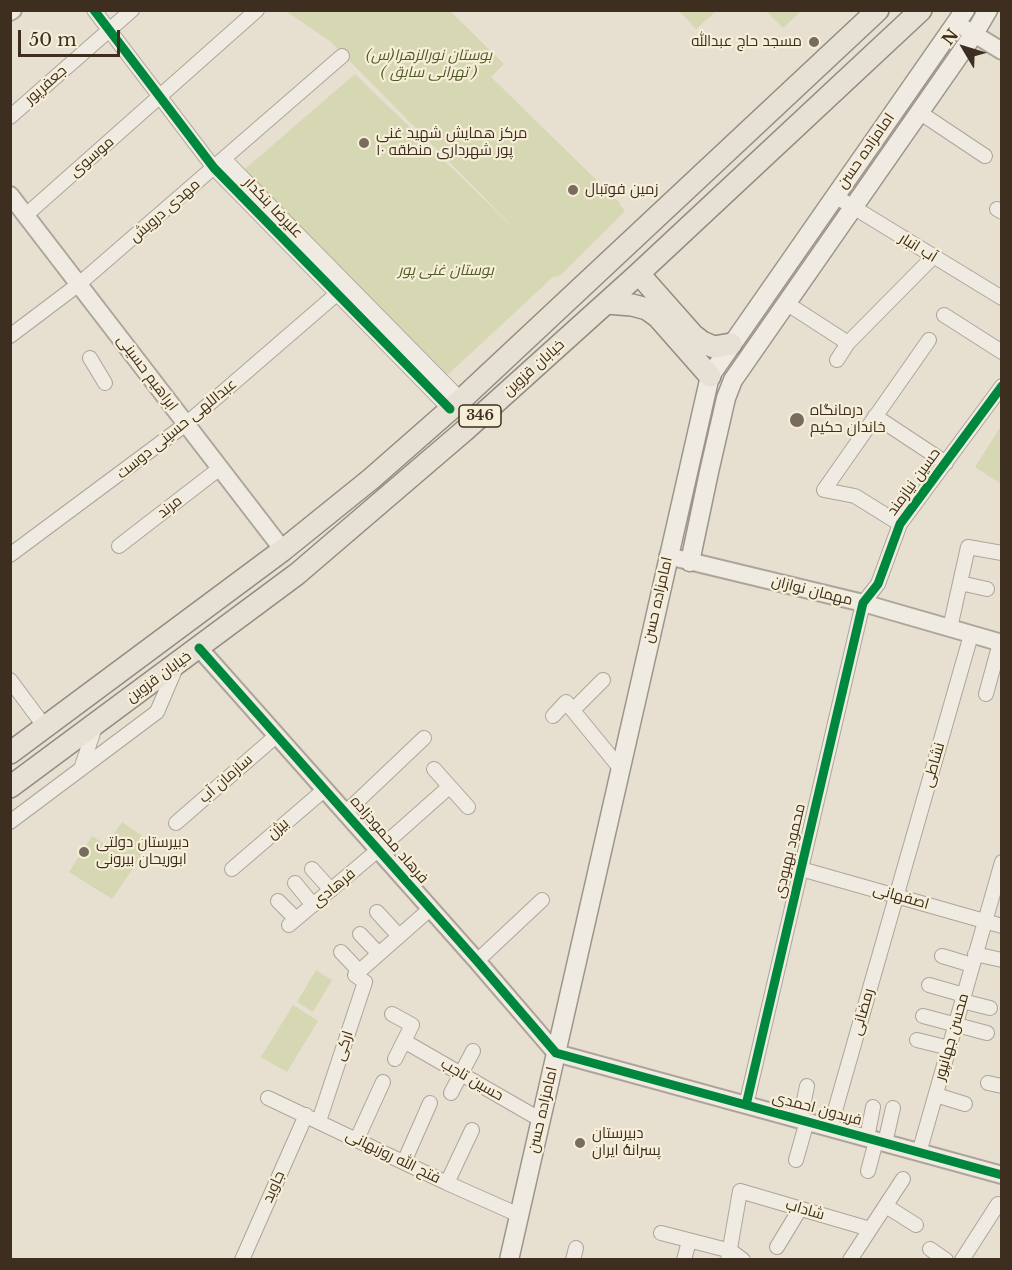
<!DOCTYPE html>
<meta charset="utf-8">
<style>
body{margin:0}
#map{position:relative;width:1012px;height:1270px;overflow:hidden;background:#e7e0d1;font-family:"Libre Baskerville",serif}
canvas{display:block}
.frame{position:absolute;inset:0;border:12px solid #3d2e20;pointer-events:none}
.north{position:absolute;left:934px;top:18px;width:60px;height:60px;-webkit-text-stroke:4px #f7eed8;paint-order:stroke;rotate:308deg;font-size:16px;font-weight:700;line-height:24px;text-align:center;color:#3d2e20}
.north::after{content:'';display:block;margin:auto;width:21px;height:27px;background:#3d2e20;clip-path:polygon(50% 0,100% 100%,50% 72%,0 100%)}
.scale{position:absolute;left:18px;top:30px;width:102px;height:27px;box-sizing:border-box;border:3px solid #3d2e20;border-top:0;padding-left:8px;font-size:18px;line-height:21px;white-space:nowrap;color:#3d2e20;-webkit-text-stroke:4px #f7eed8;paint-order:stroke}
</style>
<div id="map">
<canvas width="1012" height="1270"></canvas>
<div class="frame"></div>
<div class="north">N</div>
<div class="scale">50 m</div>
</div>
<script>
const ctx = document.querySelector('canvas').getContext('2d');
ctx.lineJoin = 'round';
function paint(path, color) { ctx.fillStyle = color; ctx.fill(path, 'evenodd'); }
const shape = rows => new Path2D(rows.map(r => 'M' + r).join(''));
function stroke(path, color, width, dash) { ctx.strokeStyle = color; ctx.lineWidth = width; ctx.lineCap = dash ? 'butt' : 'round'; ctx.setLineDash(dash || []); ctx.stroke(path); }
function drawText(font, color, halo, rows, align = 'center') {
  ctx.font = font + ' "Libre Baskerville",Cairo,serif'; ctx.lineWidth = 4.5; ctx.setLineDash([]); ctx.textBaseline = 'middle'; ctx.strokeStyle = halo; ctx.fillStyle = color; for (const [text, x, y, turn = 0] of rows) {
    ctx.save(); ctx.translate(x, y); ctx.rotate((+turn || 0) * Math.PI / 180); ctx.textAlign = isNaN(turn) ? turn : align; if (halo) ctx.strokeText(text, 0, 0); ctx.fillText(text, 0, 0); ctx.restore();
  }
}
paint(shape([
 [286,11,450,11,504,64,491,77,620,203,619,204,625,211,561,275,553,277,442,380,245,169,355,74,525,239,331,42],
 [679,11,716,11,696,29],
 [766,11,801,11,783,28],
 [1001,426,1001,484,975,467],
 [122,822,151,842,112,899,69,872,92,836,106,845],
 [316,970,332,980,313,1012,297,1002],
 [293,1005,318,1021,287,1072,261,1057]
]), '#d6d7b3');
const minor = shape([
 [94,10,214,168,450,409],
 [919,112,985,156],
 [10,117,132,10],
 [224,159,461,400],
 [835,196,1002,298],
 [997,209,1002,212],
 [26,215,257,10],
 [786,303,848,343],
 [944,315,1002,352],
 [10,336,79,284,342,56],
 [90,358,105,383],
 [837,360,848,343,933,257],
 [875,416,946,463],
 [900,524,855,496,824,490,929,340],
 [119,546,220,468],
 [10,555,186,424,347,285],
 [960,583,987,589],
 [950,628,968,547,1002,553],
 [10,680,45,727],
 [986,694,1000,643],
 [573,710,603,680],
 [553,716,566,702,620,768],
 [81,769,96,724],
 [434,769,468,807],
 [345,813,424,738],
 [10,822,157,712,177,665],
 [176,823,276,736],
 [232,869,324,790],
 [312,869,331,890],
 [801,869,1002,926],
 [295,883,313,905],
 [278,901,296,919],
 [377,912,399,936],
 [289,925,378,850,449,787],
 [360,934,379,954],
 [341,952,359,971],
 [975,954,1002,960],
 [942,956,972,965],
 [477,961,542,900],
 [929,985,964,995],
 [962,1001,990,1008],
 [392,1014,412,1025,395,1059],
 [923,1016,987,1033],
 [917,1040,949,1048],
 [404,1041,541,1120],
 [988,1083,1002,1086],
 [451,1093,473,1051],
 [936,1095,965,1104],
 [268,1098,447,1183,519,1215],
 [746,1105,863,603,878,584,900,524,1002,386],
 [800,1120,807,1086],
 [319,1121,365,982,355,975,430,909],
 [830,1128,971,635],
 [867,1138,873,1107],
 [357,1139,383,1082],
 [885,1143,893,1108],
 [919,1153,1002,862],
 [796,1160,807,1121],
 [404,1162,430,1103],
 [868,1171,876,1141],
 [447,1183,472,1130],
 [886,1206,916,1225],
 [661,1233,731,1251,743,1260],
 [777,1247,800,1209],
 [930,1249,946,1260],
 [242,1260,306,1115],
 [573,1260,576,1248],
 [684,1260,689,1241],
 [728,1260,740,1191,870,1229],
 [850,1260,903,1179],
 [962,1260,998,1204]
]);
const tertiary = shape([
 [10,12,13,10],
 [956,23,1002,51],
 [10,195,283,550],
 [668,556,863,603,1002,643],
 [199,648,477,961,556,1053,1002,1175]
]);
const secondary = shape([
 [690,562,709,472,726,398,733,380,974,34,988,10],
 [509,1260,710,376,965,10]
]);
const primary = shape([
 [639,274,693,335,702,342,714,347,731,344],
 [606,303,632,305,647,309,658,317,710,376],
 [10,753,283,550,371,479,461,400,878,10],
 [10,787,297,574,464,431,636,276,921,10]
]);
stroke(minor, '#ada599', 16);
stroke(tertiary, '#ada599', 20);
stroke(secondary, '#9c958a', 21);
stroke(primary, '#928b80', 24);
stroke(minor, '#efebe3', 14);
stroke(tertiary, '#efebe3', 16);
stroke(secondary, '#efebe3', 18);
stroke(primary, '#e6e1d4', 21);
stroke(shape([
 [94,10,214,168,450,409],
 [199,648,477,961,556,1053,1002,1175],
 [746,1105,863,603,878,584,900,524,1002,386]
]), '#00873e', 9);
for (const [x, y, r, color] of [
 [814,42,6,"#786c5e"],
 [364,143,6,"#786c5e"],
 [573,190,6,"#786c5e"],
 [797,420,8,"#786c5e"],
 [84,852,6,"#786c5e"],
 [580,1143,6,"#786c5e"]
]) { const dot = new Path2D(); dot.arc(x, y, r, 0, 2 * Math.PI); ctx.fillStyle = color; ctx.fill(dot); stroke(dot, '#f7eed8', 2); }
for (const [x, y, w] of [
 [480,416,42]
]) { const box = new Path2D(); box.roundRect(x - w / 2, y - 11, w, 22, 4.5); ctx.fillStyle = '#f7eed8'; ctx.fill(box); stroke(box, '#3d2e20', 1.5); }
drawText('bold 14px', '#3d2e20', null, [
 ["346",480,416]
]);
drawText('15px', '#3d2e20', '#f7eed8', [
 ["مسجد حاج عبدالله",802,42,"right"],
 ["مرکز همایش شهید غنی",376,134],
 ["پور شهرداری منطقه ۱۰",376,151],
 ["زمین فوتبال",585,190],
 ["درمانگاه",810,411],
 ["خاندان حکیم",810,428],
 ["دبیرستان دولتی",96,843],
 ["ابوریحان بیرونی",96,860],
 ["دبیرستان",592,1134],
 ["پسرانهٔ ایران",592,1151]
], 'left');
drawText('italic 15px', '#4d5a26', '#f7eed8', [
 ["بوستان نورالزهرا(س)",429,56],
 ["( تهرانی سابق )",429,73],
 ["بوستان غنی پور",446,271]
]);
drawText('15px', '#3d2e20', '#f7eed8', [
 ["جعفرپور",46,85,-41],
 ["امامزاده حسن",866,151,-55],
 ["موسوی",92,157,-41],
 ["علیرضا بنکدار",273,208,46],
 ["مهدی درویش",165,211,-41],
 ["آب انبار",918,248,32],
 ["خیابان قزوین",534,368,-42],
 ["ابراهیم حسینی",147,373,53],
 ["عبداللهی حسینی دوست",177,429,-39],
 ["حسین نیازمند",914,482,-54],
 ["مرند",170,507,-38],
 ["مهمان نوازان",812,591,14],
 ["امامزاده حسن",658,600,-77],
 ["خیابان قزوین",159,677,-36],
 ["نشاطی",934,765,-74],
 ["سازمان آب",226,779,-41],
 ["بیژن",278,829,-41],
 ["فرهاد محمودزاده",389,840,49],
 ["محمود بهبودی",790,851,-77],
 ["فرهادی",334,888,-40],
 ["اصفهانی",901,897,16],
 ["رمضانی",863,1012,-74],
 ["محسن جهانپور",952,1037,-74],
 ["ارکی",344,1046,-72],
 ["حسین تاجب",472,1080,30],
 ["فریدون احمدی",817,1109,15],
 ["امامزاده حسن",543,1110,-77],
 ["فتح الله روزبهانی",393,1157,26],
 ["جاوید",274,1187,-66],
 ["شاداب",805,1210,16]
]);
</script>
